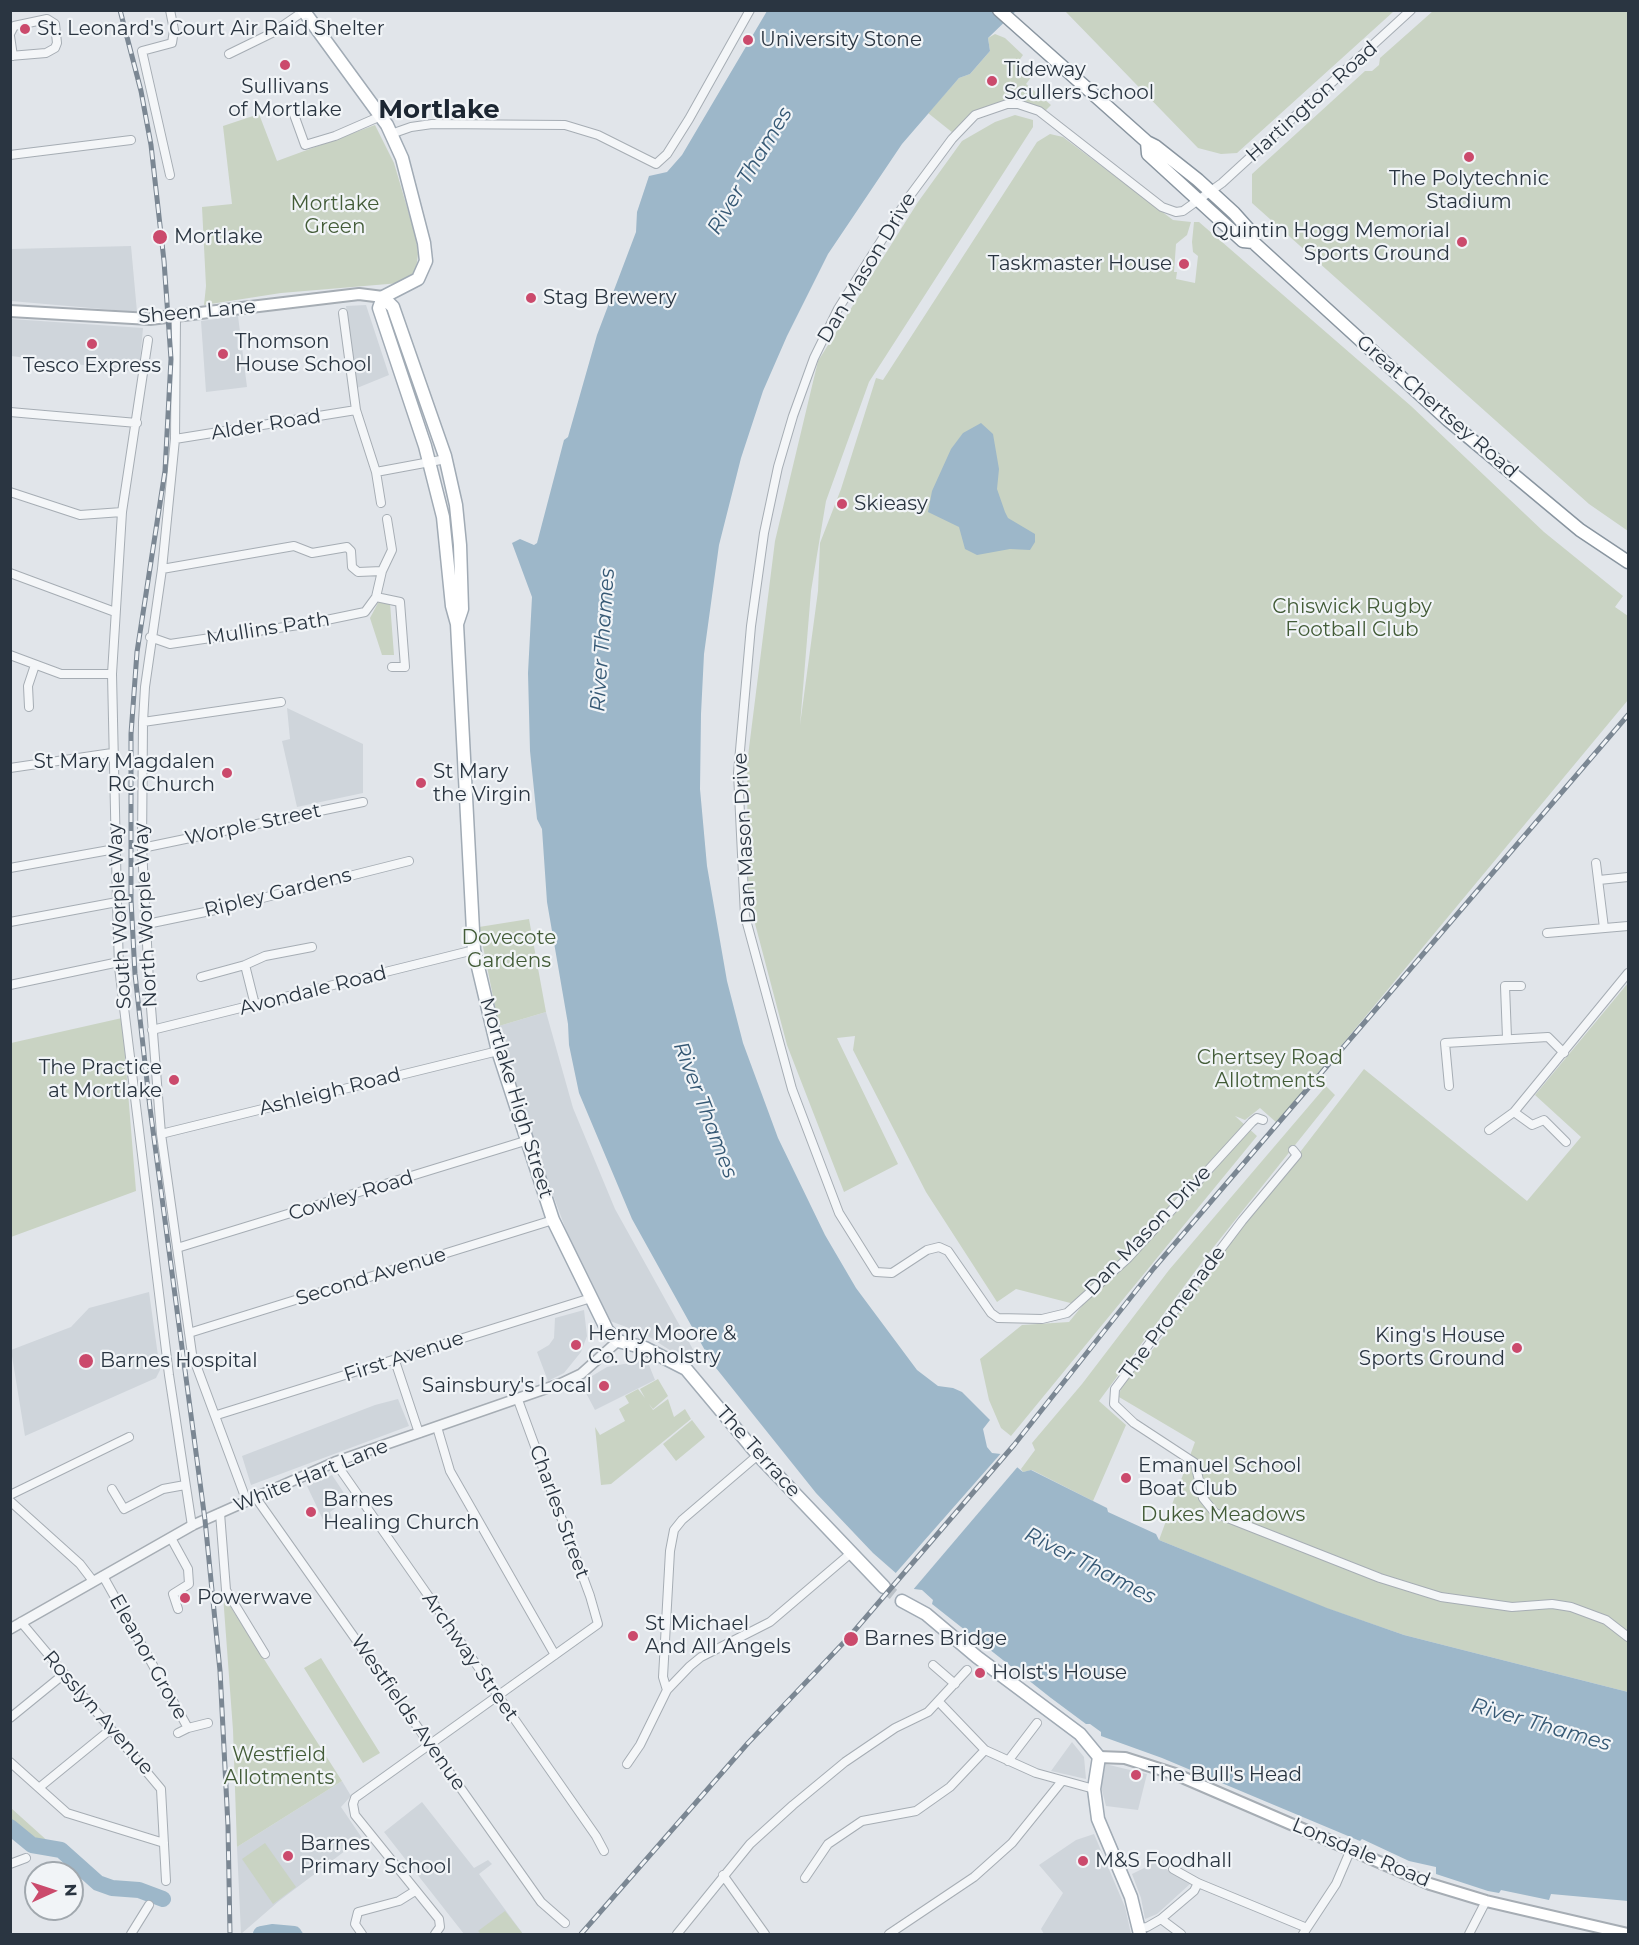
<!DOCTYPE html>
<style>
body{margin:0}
#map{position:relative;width:1639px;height:1945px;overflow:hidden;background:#e1e5ea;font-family:Montserrat,sans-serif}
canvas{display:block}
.frame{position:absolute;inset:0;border:12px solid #2a3541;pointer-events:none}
.north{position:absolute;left:24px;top:1861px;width:60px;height:60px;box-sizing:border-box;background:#f1f4f7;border:2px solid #a1a8ae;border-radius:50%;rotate:87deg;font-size:16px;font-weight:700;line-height:24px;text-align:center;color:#2a3541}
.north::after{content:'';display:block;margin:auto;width:21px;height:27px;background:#cb4a6c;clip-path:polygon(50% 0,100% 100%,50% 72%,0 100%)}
</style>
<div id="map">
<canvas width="1639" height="1945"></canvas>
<div class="frame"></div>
<div class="north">N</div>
</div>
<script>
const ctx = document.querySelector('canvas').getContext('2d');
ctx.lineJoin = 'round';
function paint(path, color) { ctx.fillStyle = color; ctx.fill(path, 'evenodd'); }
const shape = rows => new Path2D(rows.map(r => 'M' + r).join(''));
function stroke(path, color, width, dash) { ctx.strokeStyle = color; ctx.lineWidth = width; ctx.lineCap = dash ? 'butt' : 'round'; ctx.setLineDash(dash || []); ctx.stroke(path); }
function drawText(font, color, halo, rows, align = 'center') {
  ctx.font = font + ' Montserrat,sans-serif'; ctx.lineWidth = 4.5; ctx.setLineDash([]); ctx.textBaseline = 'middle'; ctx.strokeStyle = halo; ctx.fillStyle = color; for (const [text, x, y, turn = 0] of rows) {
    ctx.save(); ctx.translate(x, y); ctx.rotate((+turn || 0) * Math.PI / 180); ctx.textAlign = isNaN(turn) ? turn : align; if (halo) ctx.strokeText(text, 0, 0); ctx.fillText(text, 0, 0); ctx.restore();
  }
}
paint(shape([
 [131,246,137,312,11,301,11,249],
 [366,305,389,375,357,388,346,306],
 [238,316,247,387,206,392,201,321],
 [11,319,143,328,139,372,11,356],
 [287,708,363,744,363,793,297,807,282,741,290,739],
 [546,1012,573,1108,615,1209,695,1353,685,1360,645,1334,610,1321,589,1277,581,1268,566,1230,532,1138,499,1026],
 [149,1292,160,1370,156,1378,25,1436,11,1350,71,1327,89,1308],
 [584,1310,587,1336,581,1352,564,1373,548,1381,537,1352,549,1345,554,1338,555,1318],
 [647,1360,655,1380,595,1410,586,1393,587,1379,607,1367],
 [398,1399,409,1426,251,1485,242,1456,375,1405],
 [332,1475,348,1499,330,1512,332,1519,325,1524,307,1486],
 [1072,1742,1084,1757,1086,1779,1051,1771],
 [1105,1764,1147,1774,1138,1810,1106,1806,1101,1786],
 [342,1781,351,1796,341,1807,362,1838,279,1901,241,1934,237,1847],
 [422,1802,474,1868,488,1860,492,1864,479,1874,523,1934,464,1934,384,1832],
 [1094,1834,1125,1907,1131,1934,1044,1934,1041,1929,1063,1893,1039,1865,1076,1840],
 [1162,1859,1166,1869,1190,1884,1157,1914,1145,1919,1141,1898,1132,1874]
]), '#cfd5db');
paint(shape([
 [1391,10,1393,12,1237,153,1221,154,1198,148,1065,11],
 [1433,11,1628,11,1628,531,1589,504,1252,203,1252,174,1365,71,1372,71,1379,65,1380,58],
 [995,34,1005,38,1023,55,1018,62,1032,76,1026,84,1051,105,1044,112,996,104,953,133,928,113,959,78,970,74,990,51,988,38],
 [259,114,277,161,375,125,394,163,416,238,418,254,416,270,411,279,400,283,281,293,204,305,206,286,202,207,232,204,223,126],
 [1015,115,1033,120,1033,127,869,382,826,501,811,591,800,725,818,591,820,543,841,489,876,378,883,380,1037,142,1050,134,1063,137,1173,220,1191,222,1187,235,1176,244,1174,272,1177,272,1176,279,1195,283,1198,256,1193,252,1192,242,1194,222,1199,222,1411,406,1544,532,1623,596,1615,607,1628,616,1628,700,1277,1123,1260,1108,1245,1120,1235,1116,1257,1136,1011,1436,1001,1428,989,1400,980,1359,1022,1325,1069,1322,1082,1306,1016,1289,997,1302,926,1192,853,1050,855,1036,837,1038,898,1164,844,1192,787,1045,748,897,747,764,775,541,818,361,918,202,962,141,995,122],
 [379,601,390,603,394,655,382,655,370,618],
 [529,919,546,1012,499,1026,479,927],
 [1628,983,1628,1692,1404,1635,1323,1607,1159,1540,1195,1442,1119,1397,1121,1387,1163,1337,1187,1299,1364,1069,1527,1201,1581,1137,1535,1095],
 [122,1018,136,1191,11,1237,11,1043],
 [1326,1086,1335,1095,1208,1254,1099,1401,1126,1425,1093,1501,1032,1470,1023,1472,1021,1469,1035,1450,1032,1443,1082,1384,1169,1270],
 [658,1379,668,1396,653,1409,649,1404,653,1410,668,1399,674,1417,685,1409,691,1419,611,1484,601,1485,595,1427,600,1435,625,1421,619,1409,629,1403,625,1396,638,1389,645,1398,640,1389],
 [692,1420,705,1437,676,1461,663,1444],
 [223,1595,342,1781,237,1847,233,1730],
 [321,1658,380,1753,363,1763,304,1668],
 [10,1808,11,1808,51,1844,32,1843,11,1823],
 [265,1843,296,1887,273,1904,242,1859],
 [505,1911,523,1934,481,1934,478,1931]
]), '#c9d3c3');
paint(shape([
 [767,11,1016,11,988,38,990,51,970,74,959,78,902,144,828,254,787,336,763,391,741,458,719,545,704,654,701,714,700,789,707,866,727,981,743,1043,778,1138,825,1235,856,1288,917,1370,938,1386,953,1388,962,1392,990,1420,983,1429,987,1447,992,1453,1001,1454,1023,1472,1031,1470,1107,1508,1108,1512,1156,1534,1159,1540,1327,1608,1404,1635,1628,1692,1628,1901,1551,1894,1549,1900,1501,1890,1499,1893,1488,1891,1436,1874,1436,1867,1409,1861,1362,1839,1360,1841,1162,1758,1101,1736,1101,1732,1090,1724,1086,1724,1051,1698,932,1604,933,1600,922,1590,914,1589,873,1553,816,1493,712,1363,632,1219,579,1093,569,1045,568,1024,547,902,542,829,537,819,530,751,528,673,532,597,512,543,520,539,534,545,537,543,564,440,568,437,597,335,636,232,637,212,649,176,667,172,682,155],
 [981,423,993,434,999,469,997,489,1005,512,1008,518,1035,534,1035,542,1030,550,1010,549,977,555,965,549,959,527,928,512,932,491,951,449,963,433]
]), '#9db7c9');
paint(shape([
 [1003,1451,1020,1464,912,1591,894,1575]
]), '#e1e5ea');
stroke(shape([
 [294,1934,301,1933]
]), '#9db7c9', 3);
stroke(shape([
 [10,1827,32,1845,61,1850,98,1883,112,1888,139,1890,163,1899],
 [261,1934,272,1932,294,1934]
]), '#9db7c9', 16);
stroke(shape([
 [884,1587,902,1601]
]), '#bcc2c8', 12, [12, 6]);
const minor = shape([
 [10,34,14,26,47,19,55,24,57,43,55,48,46,53,10,56],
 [10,36,13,56],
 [229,54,272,33,304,11],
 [292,109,305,145,335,136,381,116],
 [391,134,411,127,432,124,565,125,598,135,656,164,667,154,689,119,750,10],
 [10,155,131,140],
 [170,175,142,51,172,43,174,30,170,10],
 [343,313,356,410,376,472,381,503],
 [176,317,175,439,162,569,145,687,143,722,142,848,149,982,161,1134,192,1354,247,1502],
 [148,340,122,512,112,674,117,902,119,967,169,1375,192,1526],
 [10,412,137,423],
 [175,439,356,410],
 [376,472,446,459],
 [10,492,80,515,122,512],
 [162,569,294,546,312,553,347,547,351,551,352,567,358,572,382,571],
 [10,573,115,612],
 [376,597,400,602,405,667,392,667],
 [150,637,170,644,312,623,365,612,376,597,382,571,392,550,387,519],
 [10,655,61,674,112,674],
 [29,707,28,686,35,665],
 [143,722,281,702],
 [10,768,112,753],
 [142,848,363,802],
 [1596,863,1604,928],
 [10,868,115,849],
 [1599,880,1628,877],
 [10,922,117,902],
 [147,924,215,910,409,861],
 [1547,933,1628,926],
 [201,977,245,965],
 [10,985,119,962],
 [255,1005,245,965,265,956,312,947],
 [152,1030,474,950],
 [1507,1038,1505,986,1521,986],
 [1449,1086,1445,1043,1548,1037,1564,1053],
 [1514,1112,1532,1125,1544,1120,1566,1142],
 [1263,1120,1257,1118,1252,1122,1128,1258,1067,1313,1042,1319,998,1318,991,1313,948,1251,939,1247,927,1250,892,1273,876,1272,839,1213,792,1089,745,916,738,773,751,626,764,533,778,467,793,416,814,358,838,309,909,197,952,139,975,115,1007,104,1018,104,1039,111,1162,207,1176,212,1183,211,1222,183,1411,10],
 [1489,1130,1514,1112,1628,973],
 [161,1134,498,1051],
 [1293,1150,1297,1155,1242,1221,1115,1389,1114,1404,1134,1423,1195,1463,1203,1498,1215,1513,1380,1578,1441,1597,1512,1607,1552,1604,1571,1607,1606,1620,1628,1637],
 [177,1248,525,1141],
 [189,1333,553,1220],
 [395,1361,419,1433],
 [217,1415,591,1298],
 [437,1427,450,1471,555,1655],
 [335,1462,596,1836,604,1851],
 [112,1489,124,1509,163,1489,185,1485],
 [10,1495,129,1437],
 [256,1498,541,1902,565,1923],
 [10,1501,80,1564,93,1581],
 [220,1513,226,1590,265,1654],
 [171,1538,188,1569,189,1584,173,1594,178,1609],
 [103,1576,188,1728,178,1733],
 [21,1622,161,1789,166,1881],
 [933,1665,955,1684],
 [667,1690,663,1677,670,1551,674,1530,682,1520,758,1455],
 [939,1702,985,1750,1036,1773,1094,1789],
 [10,1718,64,1674],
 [188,1728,208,1723],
 [1008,1761,1037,1723],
 [10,1762,67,1813,164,1843],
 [627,1764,640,1745,667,1690,690,1666,701,1657,770,1622,851,1553],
 [40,1787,111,1729],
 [10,1864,26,1858],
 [1173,1869,1198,1883,1307,1928],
 [723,1875,765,1934],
 [805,1878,828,1844,862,1821,916,1811,950,1787,985,1750],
 [1161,1919,1181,1934],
 [1140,1928,1147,1927,1161,1919,1194,1891,1198,1883],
 [131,1934,149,1905],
 [362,1934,355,1924,358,1912,399,1901,415,1891],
 [435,1934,440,1927,439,1919,355,1815,353,1804,355,1798,598,1624,590,1596,518,1400],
 [677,1934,750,1844,793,1805,845,1762,895,1728,928,1712,967,1670],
 [889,1934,974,1877,1012,1843,1062,1781],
 [1303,1934,1336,1884,1351,1849],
 [1469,1934,1486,1901]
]);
const tertiary = shape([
 [10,1629,193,1525,335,1462,562,1383,581,1374,618,1341]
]);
const secondary = shape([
 [10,311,150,319,359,294,383,297],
 [1099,1757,1125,1758,1175,1774,1430,1884,1486,1901,1628,1934]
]);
const primary = shape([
 [303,10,387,125,402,158,424,243,426,261,418,279,383,297,379,308,425,446,443,517,452,606,457,624,474,950,498,1051,553,1220,607,1330,618,1341,645,1348,686,1369,758,1455,884,1587],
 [383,297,393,307,445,456,456,505,460,545,462,609,457,624],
 [902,1601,926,1614,977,1657,1080,1734,1099,1757,1094,1789,1098,1819,1131,1897,1140,1934]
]);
const trunk = shape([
 [999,10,1147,142,1155,146,1198,180,1234,213,1251,232,1253,242,1448,420,1580,530,1628,562],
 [1147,142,1148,154,1243,241,1253,242]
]);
stroke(minor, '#a6adb4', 10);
stroke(tertiary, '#a6adb4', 12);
stroke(secondary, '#a6adb4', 14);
stroke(primary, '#a1abb5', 15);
stroke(trunk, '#8995a0', 15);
stroke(minor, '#f4f6f8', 8);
stroke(tertiary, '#f4f6f8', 9);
stroke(secondary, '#fff', 10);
stroke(primary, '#fff', 12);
stroke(trunk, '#fff', 12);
const rail = shape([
 [120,10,141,91,151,145,164,261,171,359,165,471,137,652,131,734,131,900,135,974,150,1108,205,1520,220,1671,228,1826,230,1934],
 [581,1934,748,1743,849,1637,1014,1445,1154,1268,1628,715]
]);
stroke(rail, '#7b8793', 5);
stroke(rail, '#f1f4f7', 3, [9]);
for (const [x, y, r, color] of [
 [25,29,6,"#cb4a6c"],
 [748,40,6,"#cb4a6c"],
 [285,65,6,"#cb4a6c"],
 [992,81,6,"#cb4a6c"],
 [1469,157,6,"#cb4a6c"],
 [160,237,8,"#cb4a6c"],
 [1462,242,6,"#cb4a6c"],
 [1184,264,6,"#cb4a6c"],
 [531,298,6,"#cb4a6c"],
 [92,344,6,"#cb4a6c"],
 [223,354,6,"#cb4a6c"],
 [842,504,6,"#cb4a6c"],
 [227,773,6,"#cb4a6c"],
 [421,783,6,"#cb4a6c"],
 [174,1080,6,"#cb4a6c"],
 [576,1345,6,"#cb4a6c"],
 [1517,1348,6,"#cb4a6c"],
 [86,1361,8,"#cb4a6c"],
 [604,1386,6,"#cb4a6c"],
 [1126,1478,6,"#cb4a6c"],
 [311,1512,6,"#cb4a6c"],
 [185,1598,6,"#cb4a6c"],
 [633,1636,6,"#cb4a6c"],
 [851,1639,8,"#cb4a6c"],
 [980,1673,6,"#cb4a6c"],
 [1136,1775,6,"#cb4a6c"],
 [288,1856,6,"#cb4a6c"],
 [1083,1861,6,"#cb4a6c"]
]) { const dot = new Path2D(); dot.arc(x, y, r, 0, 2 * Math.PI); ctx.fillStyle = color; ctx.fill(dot); stroke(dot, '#f1f4f7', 2); }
drawText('20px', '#2a3541', '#f1f4f7', [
 ["St. Leonard's Court Air Raid Shelter",37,29],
 ["University Stone",760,40],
 ["Tideway",1004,70],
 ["Scullers School",1004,93],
 ["Sullivans",285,87,"center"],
 ["of Mortlake",285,110,"center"],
 ["The Polytechnic",1469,179,"center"],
 ["Stadium",1469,202,"center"],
 ["Quintin Hogg Memorial",1450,231,"right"],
 ["Sports Ground",1450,254,"right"],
 ["Mortlake",174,237],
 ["Taskmaster House",1172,264,"right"],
 ["Stag Brewery",543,298],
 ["Thomson",235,342],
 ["House School",235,365],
 ["Tesco Express",92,366,"center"],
 ["Skieasy",854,504],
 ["St Mary Magdalen",215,762,"right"],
 ["RC Church",215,785,"right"],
 ["St Mary",433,772],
 ["the Virgin",433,795],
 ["The Practice",162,1068,"right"],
 ["at Mortlake",162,1091,"right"],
 ["Henry Moore &",588,1334],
 ["Co. Upholstry",588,1357],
 ["King's House",1505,1336,"right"],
 ["Sports Ground",1505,1359,"right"],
 ["Barnes Hospital",100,1361],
 ["Sainsbury's Local",592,1386,"right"],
 ["Emanuel School",1138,1466],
 ["Boat Club",1138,1489],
 ["Barnes",323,1500],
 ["Healing Church",323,1523],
 ["Powerwave",197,1598],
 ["St Michael",645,1624],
 ["And All Angels",645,1647],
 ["Barnes Bridge",864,1639],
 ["Holst's House",992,1673],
 ["The Bull's Head",1148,1775],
 ["Barnes",300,1844],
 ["Primary School",300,1867],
 ["M&S Foodhall",1095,1861]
], 'left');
drawText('20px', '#2a3541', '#f1f4f7', [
 ["Hartington Road",1312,102,-42],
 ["Dan Mason Drive",867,268,-59],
 ["Sheen Lane",197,312,-5],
 ["Great Chertsey Road",1437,407,41],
 ["Alder Road",266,425,-9],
 ["Mullins Path",268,629,-9],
 ["Worple Street",253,825,-12],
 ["Dan Mason Drive",745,838,-93],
 ["Ripley Gardens",278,893,-14],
 ["North Worple Way",146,915,-93],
 ["South Worple Way",120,916,-93],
 ["Avondale Road",313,991,-14],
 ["Ashleigh Road",330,1092,-14],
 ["Mortlake High Street",516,1098,73],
 ["Cowley Road",351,1196,-17],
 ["Dan Mason Drive",1148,1231,-46],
 ["Second Avenue",371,1277,-17],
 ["The Promenade",1173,1313,-53],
 ["First Avenue",404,1357,-18],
 ["The Terrace",758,1452,48],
 ["White Hart Lane",311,1476,-22],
 ["Charles Street",559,1512,70],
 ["Eleanor Grove",148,1657,61],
 ["Archway Street",470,1657,55],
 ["Rosslyn Avenue",98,1713,49],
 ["Westfields Avenue",408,1713,55],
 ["Lonsdale Road",1361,1853,23]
]);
drawText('20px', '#435c38', '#f1f4f7', [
 ["Mortlake",335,204],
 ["Green",335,227],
 ["Chiswick Rugby",1352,607],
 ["Football Club",1352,630],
 ["Dovecote",509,938],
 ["Gardens",509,961],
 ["Chertsey Road",1270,1058],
 ["Allotments",1270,1081],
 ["Dukes Meadows",1223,1515],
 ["Westfield",279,1755],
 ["Allotments",279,1778]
]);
drawText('italic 21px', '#355874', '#f1f4f7', [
 ["River Thames",750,171,-59],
 ["River Thames",603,640,-86],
 ["River Thames",705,1110,69],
 ["River Thames",1090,1566,27],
 ["River Thames",1541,1725,16]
]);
drawText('bold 26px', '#1c2632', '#f1f4f7', [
 ["Mortlake",439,110]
]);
</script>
